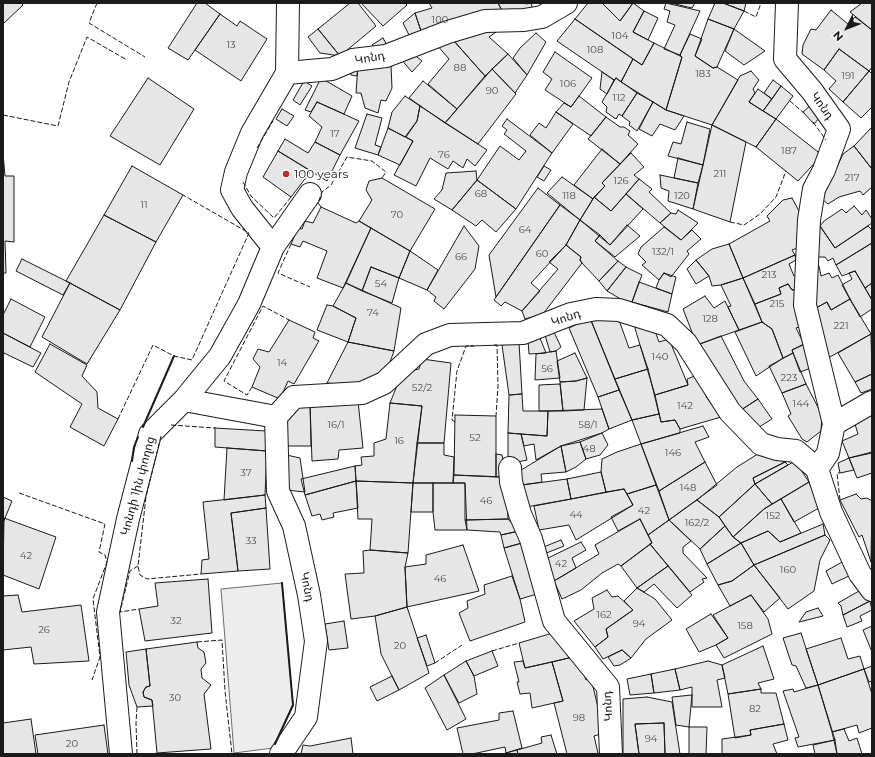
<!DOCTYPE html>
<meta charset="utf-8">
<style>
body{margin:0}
#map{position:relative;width:875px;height:757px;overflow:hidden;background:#fff;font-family:Montserrat,sans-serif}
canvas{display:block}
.frame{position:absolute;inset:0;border:4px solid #1a1a1a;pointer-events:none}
.north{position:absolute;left:827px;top:8px;width:40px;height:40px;-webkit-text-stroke:3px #fff;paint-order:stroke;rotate:228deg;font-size:11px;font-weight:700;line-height:16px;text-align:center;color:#1a1a1a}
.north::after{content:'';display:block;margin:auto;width:14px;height:18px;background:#1a1a1a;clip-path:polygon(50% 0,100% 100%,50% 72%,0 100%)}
</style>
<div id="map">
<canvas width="875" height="757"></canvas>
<div class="frame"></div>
<div class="north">N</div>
</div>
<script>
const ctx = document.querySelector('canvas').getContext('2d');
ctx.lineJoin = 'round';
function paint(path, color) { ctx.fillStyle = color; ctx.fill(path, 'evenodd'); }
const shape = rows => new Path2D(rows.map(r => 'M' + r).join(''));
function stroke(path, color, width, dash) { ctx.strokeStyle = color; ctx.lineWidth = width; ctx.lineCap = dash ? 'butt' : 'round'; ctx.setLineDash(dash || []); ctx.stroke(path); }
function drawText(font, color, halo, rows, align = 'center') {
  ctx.font = font + ' Montserrat,"Noto Sans Armenian",sans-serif'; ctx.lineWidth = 3; ctx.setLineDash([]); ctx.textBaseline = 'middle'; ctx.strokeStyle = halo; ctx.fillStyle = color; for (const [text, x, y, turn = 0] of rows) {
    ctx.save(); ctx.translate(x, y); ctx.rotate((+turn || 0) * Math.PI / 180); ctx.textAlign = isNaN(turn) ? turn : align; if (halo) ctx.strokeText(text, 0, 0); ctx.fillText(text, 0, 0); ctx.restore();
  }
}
const parking = shape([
 [282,583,293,705,273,748,234,753,221,589,282,583]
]);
paint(parking, '#ededed');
stroke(parking, '#6a6a6a', 1);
const building = shape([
 [3,3,21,3,23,5,3,24,3,3],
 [197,3,205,3,220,14,188,60,168,48,197,3],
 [350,3,358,3,376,26,340,56,318,29,350,3],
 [361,3,405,3,407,5,383,26,361,3],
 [429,3,498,3,503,13,422,34,415,13,432,8,429,3],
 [498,3,525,3,526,4,531,3,533,10,505,16,498,3],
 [588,3,602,3,620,21,633,3,644,11,633,32,654,43,642,65,575,19,588,3],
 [602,3,633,3,620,21,602,3],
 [666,3,700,11,680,55,664,49,675,25,667,22,670,11,664,9,666,3],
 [671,3,695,3,692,8,671,3],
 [715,3,723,3,744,11,734,29,708,19,715,3],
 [723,3,746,3,744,11,723,3],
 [862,3,872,3,872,30,850,12,862,3],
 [831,10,848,24,855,17,872,30,872,67,869,71,839,49,824,70,802,54,803,45,811,29,816,30,831,10],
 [644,11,658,18,648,40,633,32,644,11],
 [415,13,422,34,411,39,403,23,415,13],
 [220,14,237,26,240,21,267,39,241,81,195,50,220,14],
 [575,19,633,59,621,82,616,78,614,80,557,41,575,19],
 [708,19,734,29,717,67,713,68,695,56,708,19],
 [488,28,496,32,489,37,508,54,485,76,454,41,488,28],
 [318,29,340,56,320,53,308,37,318,29],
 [734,29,765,51,744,65,725,51,734,29],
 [536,33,546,42,527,75,513,58,520,48,536,33],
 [690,34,702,39,695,56,713,68,717,67,738,80,712,125,666,110,682,57,680,55,690,34],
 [383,38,388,47,375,49,372,45,383,38],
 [454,41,485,76,457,109,428,84,449,59,436,44,454,41],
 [654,43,682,57,666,110,621,82,633,59,642,65,654,43],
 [839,49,869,71,843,102,829,89,836,81,824,70,839,49],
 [555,52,592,78,571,107,545,90,552,79,543,72,555,52],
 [412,53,422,61,412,72,400,58,412,53],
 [508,54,527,75,515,93,492,69,508,54],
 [391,65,392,88,386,101,381,100,378,113,365,108,361,93,356,93,358,66,391,65],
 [358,66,357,76,351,75,350,67,358,66],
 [492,69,516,94,478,144,445,123,492,69],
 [751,71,759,80,753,89,755,93,749,102,776,119,756,147,712,125,740,76,751,71],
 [869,71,872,74,872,107,861,118,843,102,869,71],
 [602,72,614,80,607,94,600,89,602,72],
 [148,78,194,109,160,165,110,136,148,78],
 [321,78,352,96,344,114,317,102,311,112,305,110,321,78],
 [616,78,637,93,622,116,619,114,616,119,606,112,607,107,602,102,616,78],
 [773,80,781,86,772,99,764,93,773,80],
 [304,81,312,86,300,105,293,100,304,81],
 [423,81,457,109,445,123,409,98,423,81],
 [781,86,793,96,776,119,763,111,781,86],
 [758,89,772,99,763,111,749,102,758,89],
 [637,93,653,102,637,131,629,125,630,122,622,116,637,93],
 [405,96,420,106,417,121,405,137,388,128,392,112,405,96],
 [579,96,606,117,591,136,556,112,564,103,571,107,579,96],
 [317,102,359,121,340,155,315,142,322,127,309,116,317,102],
 [653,102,666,110,684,116,675,130,660,124,652,136,639,129,653,102],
 [811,105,822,115,814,124,803,112,811,105],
 [420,106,487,150,475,166,467,159,463,168,453,161,448,169,430,158,416,186,394,175,413,141,406,137,417,121,420,106],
 [282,109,294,116,287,126,276,119,282,109],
 [556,112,573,124,552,153,530,135,539,123,546,128,556,112],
 [367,114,382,118,375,145,381,147,378,155,355,148,367,114],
 [606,117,620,127,624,127,630,131,628,135,638,144,620,164,588,139,606,117],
 [507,119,552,153,516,209,477,180,500,146,519,160,526,151,504,134,507,130,502,126,507,119],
 [776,119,822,155,798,181,756,147,776,119],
 [687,122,710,129,703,165,668,156,673,142,681,144,687,122],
 [712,125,746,142,730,222,693,209,712,125],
 [872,127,872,169,854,146,872,127],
 [388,128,413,141,400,165,378,155,388,128],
 [285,139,308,153,315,142,340,155,327,181,278,151,285,139],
 [854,146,872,169,872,187,863,195,860,191,839,197,828,204,822,199,843,154,854,146],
 [602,149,620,164,602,183,605,186,593,199,574,185,602,149],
 [278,151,311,171,291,197,263,177,278,151],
 [3,153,5,176,14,176,14,242,5,241,6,273,3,273,3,153],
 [631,153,644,167,634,175,639,179,611,211,594,197,605,186,602,183,631,153],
 [678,158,703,165,698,183,674,178,678,158],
 [132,166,183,195,156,242,104,215,132,166],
 [544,166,551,170,544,181,537,177,544,166],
 [476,171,477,180,452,210,434,199,442,190,446,173,476,171],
 [660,175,698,183,693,209,668,201,669,191,661,188,660,175],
 [562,177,593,199,580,220,547,193,562,177],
 [382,178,435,209,410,251,359,221,372,200,366,190,369,181,382,178],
 [639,179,652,189,649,192,671,213,660,223,626,194,639,179],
 [477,180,516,209,496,232,482,220,476,226,452,210,477,180],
 [538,188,560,205,496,297,489,255,538,188],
 [626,194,643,209,610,245,580,220,594,197,611,211,626,194],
 [792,198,800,213,800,247,792,250,795,255,743,278,729,244,770,221,767,216,783,200,792,198],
 [560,205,580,220,566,245,531,283,540,291,522,311,505,302,501,306,494,300,496,297,560,205],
 [854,206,862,215,866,210,872,219,872,223,835,248,820,226,824,221,842,209,846,213,854,206],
 [321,207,356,223,359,221,371,228,343,288,317,278,327,251,303,241,300,247,291,244,298,228,302,229,305,221,313,223,321,207],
 [678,210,698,223,681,240,660,223,671,213,676,214,678,210],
 [104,215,156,242,120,310,66,281,104,215],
 [580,220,600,235,595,241,618,261,599,281,582,263,580,260,581,257,566,245,580,220],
 [627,225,640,236,615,257,595,241,600,235,610,245,627,225],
 [464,226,479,246,475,269,444,309,434,301,436,297,427,290,464,226],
 [820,226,835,248,868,226,872,230,872,243,836,265,833,258,828,261,825,257,814,257,820,226],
 [664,227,681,240,692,230,701,239,687,251,689,254,671,277,664,273,659,280,642,265,646,262,638,254,641,247,664,227],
 [371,228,410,251,399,278,371,267,362,291,346,283,371,228],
 [872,243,872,283,865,288,855,271,842,276,836,265,872,243],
 [729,244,743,278,721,285,712,286,709,276,696,260,712,249,729,244],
 [566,245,581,257,580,260,582,263,543,314,525,319,522,311,558,269,549,262,566,245],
 [410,251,438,270,427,290,399,278,410,251],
 [795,255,796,260,789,264,794,276,799,275,799,289,792,290,788,284,779,288,781,294,755,304,743,278,795,255],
 [22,259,70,283,63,295,16,271,22,259],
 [696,260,709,276,696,284,687,269,696,260],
 [618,261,626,267,607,291,599,281,618,261],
 [813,266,819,266,821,276,829,273,832,278,838,275,850,299,831,310,827,302,814,309,813,266],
 [371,267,399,278,392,303,362,291,371,267],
 [626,267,642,275,632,302,624,301,607,291,626,267],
 [855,271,872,300,872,309,860,317,842,285,852,279,849,273,855,271],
 [664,273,676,277,672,294,656,288,659,280,664,273],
 [743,278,762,322,739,330,728,307,731,306,721,285,743,278],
 [639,282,672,294,668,312,632,302,639,282],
 [70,283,120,310,87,364,42,337,70,283],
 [346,283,401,308,394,351,348,342,356,318,333,306,346,283],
 [872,283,872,300,865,288,872,283],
 [788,284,792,290,799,289,799,327,796,328,804,344,792,350,793,353,783,358,772,329,762,322,755,304,781,294,779,288,788,284],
 [705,296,714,308,725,301,739,330,697,345,683,309,705,296],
 [11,299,45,317,30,347,3,333,3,315,11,299],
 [850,299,871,334,828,358,814,309,827,302,831,310,850,299],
 [327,305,333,306,356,318,348,342,317,330,327,305],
 [590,318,619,390,598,397,569,328,590,318],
 [590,318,619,320,629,348,640,345,648,369,615,379,590,318],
 [289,320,315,332,313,338,319,341,294,384,288,381,280,399,252,387,260,367,253,359,258,349,269,352,289,320],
 [762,322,772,329,783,358,756,376,735,332,762,322],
 [634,325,654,328,659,342,669,339,688,385,655,395,634,325],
 [554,332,561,347,556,351,550,352,545,335,554,332],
 [3,333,41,353,33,367,4,353,3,355,3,333],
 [871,334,872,374,855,382,838,353,871,334],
 [721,336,744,381,758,399,741,410,697,345,721,336],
 [540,338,546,353,529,354,528,340,540,338],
 [348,342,394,351,385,376,362,386,327,383,348,342],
 [519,342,522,394,509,395,502,345,519,342],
 [50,344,87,365,82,376,97,392,98,408,118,419,104,446,70,427,82,404,35,372,50,344],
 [803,345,811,368,800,372,792,350,803,345],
 [556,351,560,378,535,380,536,354,556,351],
 [575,353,587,378,576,381,560,382,557,361,575,353],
 [793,353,806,384,782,393,769,366,793,353],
 [422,359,451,363,444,443,417,443,422,406,390,403,402,373,419,369,422,359],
 [648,369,659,414,632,420,615,379,648,369],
 [872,374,872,389,861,393,855,382,872,374],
 [697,375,707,398,721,417,680,429,675,420,661,422,655,395,688,385,687,379,697,375],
 [587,378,584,410,563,411,560,382,576,381,587,378],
 [560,384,563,411,539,411,539,385,560,384],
 [806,384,822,415,821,431,807,442,802,439,788,416,791,414,782,393,806,384],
 [619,390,632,420,609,429,598,397,619,390],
 [522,394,523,411,548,411,547,436,508,433,509,395,522,394],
 [758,399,772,419,756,429,741,410,758,399],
 [358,401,363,448,339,450,338,459,312,461,310,404,358,401],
 [390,403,422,406,413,483,356,481,355,466,362,465,361,457,374,456,374,443,386,439,390,403],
 [310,404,311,446,281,446,282,421,290,410,310,404],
 [602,409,609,429,602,433,561,446,536,460,534,444,524,446,521,434,547,436,548,411,602,409],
 [659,414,661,422,675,420,680,429,680,433,641,444,632,420,659,414],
 [455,415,496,416,496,477,454,475,455,415],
 [872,415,872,453,849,458,842,441,858,434,854,421,872,415],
 [703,426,709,437,695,442,705,462,659,491,641,444,703,426],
 [215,428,266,431,267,451,215,447,215,428],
 [508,433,521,434,527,460,508,464,508,433],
 [602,433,608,445,600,455,586,459,580,442,602,433],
 [580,442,586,459,576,467,566,472,561,446,580,442],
 [417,443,444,443,444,455,454,457,453,483,413,483,417,443],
 [641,444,656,485,627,494,624,489,606,492,601,472,602,459,617,452,641,444],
 [561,446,566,472,541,474,542,482,522,485,519,474,521,470,561,446],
 [227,448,267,451,265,495,224,500,227,448],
 [761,452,785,462,753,478,755,484,719,517,697,500,737,467,761,452],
 [872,452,872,473,857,478,849,458,872,452],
 [282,454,300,458,305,492,286,490,282,454],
 [496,454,502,455,506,477,496,477,496,454],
 [849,458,854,470,840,473,838,463,849,458],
 [795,461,809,482,772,504,755,484,795,461],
 [705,462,717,485,669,520,659,491,705,462],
 [785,462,788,465,755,484,753,478,785,462],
 [355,466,356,481,305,495,301,479,355,466],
 [601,472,606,492,571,499,567,479,601,472],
 [454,475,506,477,508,519,465,520,465,483,453,483,454,475],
 [567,479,571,499,526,507,522,485,567,479],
 [356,481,413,483,408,553,370,550,372,519,358,519,356,481],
 [356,481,358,508,333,513,334,517,322,520,320,514,312,516,305,495,356,481],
 [809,482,819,508,794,522,781,499,809,482],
 [413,483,433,483,433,512,411,512,413,483],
 [433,483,465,483,467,530,435,530,433,512,433,483],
 [755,484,772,504,764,509,733,537,719,517,755,484],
 [656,485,669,520,648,535,640,519,618,531,611,517,633,505,627,494,656,485],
 [624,489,633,505,576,540,569,525,539,530,534,506,624,489],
 [856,494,861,499,867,498,872,501,871,562,862,535,859,537,840,500,856,494],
 [265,495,266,508,231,513,238,571,201,574,202,560,209,559,203,502,265,495],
 [3,497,12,501,3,523,3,497],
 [781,499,801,533,780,542,768,531,741,543,733,537,764,509,781,499],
 [697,500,719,517,725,526,700,549,669,520,697,500],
 [266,508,270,569,238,571,231,513,266,508],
 [4,518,56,537,39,589,3,575,4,518],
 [508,519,519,531,501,535,500,532,467,530,465,520,508,519],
 [640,519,652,543,621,566,618,564,602,573,581,590,562,599,554,581,599,554,595,545,640,519],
 [669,520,691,541,683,547,683,553,707,578,702,579,704,582,690,592,650,544,652,543,648,535,669,520],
 [823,524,825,535,754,565,741,543,768,531,780,542,823,524],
 [725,526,733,537,741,543,707,564,700,549,725,526],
 [519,531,522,543,504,548,501,535,519,531],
 [825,535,830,540,820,560,814,591,788,609,754,565,825,535],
 [561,540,564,546,544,554,541,548,561,540],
 [581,542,586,550,572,558,576,568,554,581,546,559,581,542],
 [522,543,537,594,520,599,504,548,522,543],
 [741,543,754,565,732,581,718,585,707,564,741,543],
 [650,544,668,566,637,588,621,566,650,544],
 [463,545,479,591,407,607,405,567,426,564,426,555,463,545],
 [370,550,408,553,405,567,407,607,375,616,351,619,345,574,364,573,363,551,370,550],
 [844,561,851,575,832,584,826,571,844,561],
 [754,565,780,598,764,612,751,595,730,606,718,585,732,581,754,565],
 [668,566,692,595,677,608,654,584,644,592,637,588,668,566],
 [512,576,520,599,525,622,470,641,459,613,468,608,467,601,485,594,484,585,512,576],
 [208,579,212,633,145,641,139,609,158,606,155,583,208,579],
 [637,588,655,599,672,620,646,639,631,658,622,650,603,659,595,647,608,637,606,629,633,610,624,601,637,588],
 [607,590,612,597,618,596,633,610,606,629,608,637,595,647,574,621,594,609,592,598,607,590],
 [859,591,870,601,843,615,841,606,838,603,859,591],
 [18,595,22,612,81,605,89,661,34,664,31,647,3,650,3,596,18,595],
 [751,595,768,619,772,634,724,658,716,645,728,638,713,615,751,595],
 [870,601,872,610,860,616,862,621,847,627,843,615,870,601],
 [407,607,429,673,399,690,381,654,375,616,407,607],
 [818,608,823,616,799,622,806,612,818,608],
 [711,614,728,638,716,645,699,652,686,629,711,614],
 [344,621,348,648,329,650,325,624,344,621],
 [872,626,872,652,863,630,872,626],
 [556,632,569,658,525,668,519,643,556,632],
 [801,633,818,685,806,688,796,666,792,665,783,638,801,633],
 [426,635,435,663,427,666,417,638,426,635],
 [841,638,848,659,860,656,864,669,818,685,806,649,841,638],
 [197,642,198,648,204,652,206,663,201,669,202,678,211,685,204,694,211,749,157,753,152,700,144,697,143,692,146,687,150,686,146,649,197,642],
 [763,646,774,679,758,683,761,689,728,694,722,665,763,646],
 [146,649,150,686,146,687,143,692,144,697,152,700,153,706,137,707,129,685,126,652,146,649],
 [622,650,631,658,620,665,614,666,608,657,622,650],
 [492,651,498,666,474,676,466,661,492,651],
 [577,656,586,680,591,678,604,733,594,736,598,753,595,754,567,754,554,703,563,701,552,662,577,656],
 [466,661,474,676,477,694,459,703,444,675,466,661],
 [523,661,525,668,552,662,563,701,532,708,530,693,520,694,517,682,519,682,514,662,523,661],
 [708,661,722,665,725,678,717,680,722,707,692,707,692,687,680,690,675,669,708,661],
 [872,666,872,681,869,682,864,669,872,666],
 [675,669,680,690,654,693,651,674,675,669],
 [864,669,872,694,872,728,859,733,857,725,832,732,818,685,864,669],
 [651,674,654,693,630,695,627,679,651,674],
 [444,675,466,719,447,730,425,688,444,675],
 [392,676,399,690,377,701,370,687,392,676],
 [818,685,835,740,798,747,795,738,799,737,783,691,793,689,794,692,818,685],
 [761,689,761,693,776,693,784,724,750,730,751,735,735,738,728,694,761,689],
 [692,695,689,727,676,725,672,697,692,695],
 [647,697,672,702,680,754,665,754,664,723,635,724,639,754,623,754,623,699,647,697],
 [513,711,522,748,506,753,505,747,472,754,463,754,457,728,499,720,499,713,513,711],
 [31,719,36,754,3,754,3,723,31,719],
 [664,723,665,754,639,754,635,724,664,723],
 [784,724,788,740,773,744,777,754,722,754,722,739,751,735,750,730,784,724],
 [104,725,108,754,38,754,35,735,104,725],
 [689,727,707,727,706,754,689,754,689,727],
 [844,729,849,741,857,738,862,754,837,754,832,732,844,729],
 [551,735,557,754,518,754,517,750,542,743,541,737,551,735],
 [351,738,353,754,301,754,303,745,310,746,351,738],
 [835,740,837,754,815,754,813,745,835,740],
 [517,750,518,754,502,754,506,753,517,750]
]);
paint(building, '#e6e6e6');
stroke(building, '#1a1a1a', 1);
const minor = shape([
 [787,3,785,59,812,91,839,129,824,170,814,189,809,220,805,305,834,424],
 [287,73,332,69,353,60,386,56,448,32,485,21,524,20,542,17,566,3],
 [273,247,242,208,232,190,236,172,252,133,287,73,288,3],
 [184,400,276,417,278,491,294,526,309,595,316,641,306,717,281,754],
 [276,417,294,397,362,393,384,383,426,344,450,335,523,333,571,314,596,309,619,310,667,325,686,343,730,412,761,444,777,449,796,451,817,469,831,512,860,574,872,590],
 [510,468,511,482,520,514,531,539,554,621,608,687,611,754],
 [817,469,828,453,834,424,872,402],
 [121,754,108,612,128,519,150,434,184,400,220,356,249,304,273,247,310,194]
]);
stroke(minor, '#1a1a1a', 24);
stroke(minor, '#fff', 22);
stroke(shape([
 [97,3,89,23,145,57],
 [744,11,756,17,761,3],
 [790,101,805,114],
 [3,115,58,126,69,82,87,37,127,60],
 [813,122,826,140],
 [257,148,273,121],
 [243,182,251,196,274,218,291,197],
 [321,207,318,203,322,192,331,185,347,157,372,161,386,172,382,178],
 [730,222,744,225,760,214,776,197,786,171],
 [291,244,278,273,310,287],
 [494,345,497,345,498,386,496,416],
 [252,387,247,395,224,381,263,306,289,320],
 [118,419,153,345,174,356,192,360,249,233,183,195],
 [455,422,452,420,457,371,466,346,474,346],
 [171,425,215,428],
 [161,436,146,497,138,566,140,575,147,579,201,574],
 [19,493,105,524,99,552,105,555,107,562,93,599,100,657,92,680],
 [840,500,837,473,840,473],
 [138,566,130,571,120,612,139,609],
 [197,642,222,640,225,691,232,754],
 [492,651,519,643],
 [435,663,462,645],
 [137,754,136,723,137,707]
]), '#1a1a1a', 1, [5, 2]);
stroke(shape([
 [143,427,174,356],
 [132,461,134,447,138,437],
 [275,744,293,705,282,583]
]), '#1a1a1a', 2);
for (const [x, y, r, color] of [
 [286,174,4,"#c62828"]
]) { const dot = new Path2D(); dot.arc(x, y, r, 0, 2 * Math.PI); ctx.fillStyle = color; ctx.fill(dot); stroke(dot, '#fff', 1.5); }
drawText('10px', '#4d4d4d', null, [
 ["100",440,20],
 ["104",620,36],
 ["13",231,45],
 ["108",595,50],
 ["88",460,68],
 ["183",703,74],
 ["191",848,76],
 ["106",568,84],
 ["90",492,91],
 ["112",619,98],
 ["17",335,134],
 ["187",789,151],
 ["76",444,155],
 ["211",720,174],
 ["217",852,178],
 ["126",621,181],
 ["68",481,194],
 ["118",569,196],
 ["120",682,196],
 ["11",144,205],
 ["70",397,215],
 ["64",525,230],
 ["132/1",663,252],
 ["60",542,254],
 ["66",461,257],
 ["213",769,275],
 ["54",381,284],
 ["215",777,304],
 ["74",373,313],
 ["128",710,319],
 ["221",841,326],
 ["140",660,357],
 ["14",282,363],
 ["56",547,369],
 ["223",789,378],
 ["52/2",422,388],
 ["144",801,404],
 ["142",685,406],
 ["16/1",336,425],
 ["58/1",588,425],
 ["52",475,438],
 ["16",399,441],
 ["48",589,449],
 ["146",673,453],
 ["37",246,473],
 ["148",688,488],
 ["46",486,501],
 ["42",644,511],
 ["44",576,515],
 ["152",773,516],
 ["162/2",697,523],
 ["33",251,541],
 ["42",26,556],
 ["42",561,564],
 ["160",788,570],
 ["46",440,579],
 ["162",604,615],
 ["32",176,621],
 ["94",639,624],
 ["158",745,626],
 ["26",44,630],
 ["20",400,646],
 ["30",175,698],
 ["82",755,709],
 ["98",579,718],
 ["94",651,739],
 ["20",72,744]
]);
drawText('12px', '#1a1a1a', '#fff', [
 ["Կոնդ",370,58,-10],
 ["Կոնդ",822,106,54],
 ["Կոնդ",566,318,-19],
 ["Կոնդի 1ին փողոց",138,486,-75],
 ["Կոնդ",307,587,79],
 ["Կոնդ",608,706,-94]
]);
drawText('12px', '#1a1a1a', '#fff', [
 ["100 years",294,174]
], 'left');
</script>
